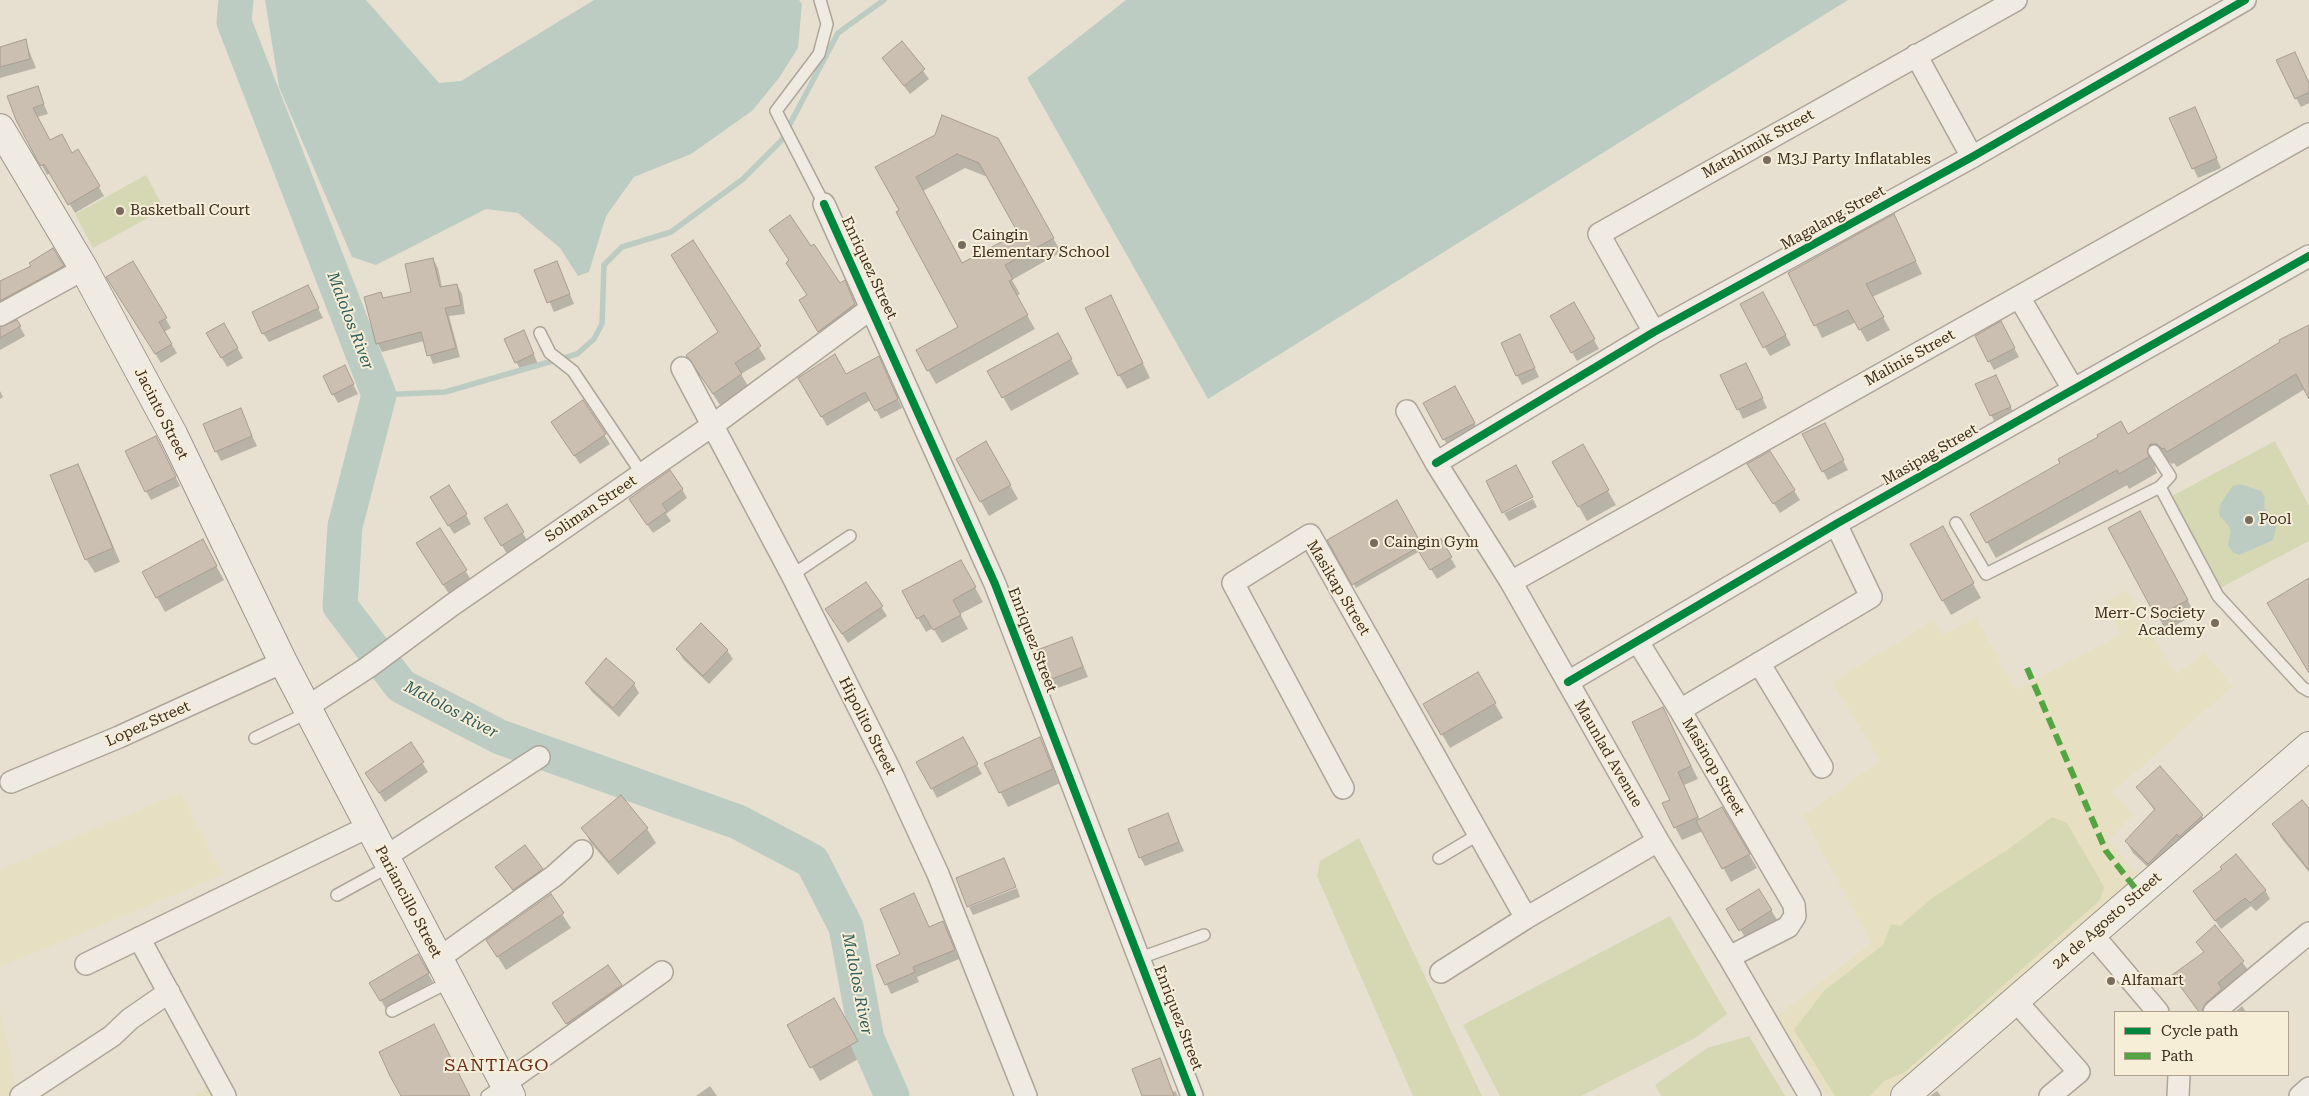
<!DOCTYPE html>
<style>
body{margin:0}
#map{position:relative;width:2309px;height:1096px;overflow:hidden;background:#e7e0d1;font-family:"Roboto Serif",serif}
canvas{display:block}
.legend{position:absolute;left:2114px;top:1011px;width:175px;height:65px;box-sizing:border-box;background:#f7eed8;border:1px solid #ada18e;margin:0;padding:6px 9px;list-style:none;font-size:15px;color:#3d2e20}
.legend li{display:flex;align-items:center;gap:10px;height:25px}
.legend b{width:25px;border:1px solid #ada18e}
</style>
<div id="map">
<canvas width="2309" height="1096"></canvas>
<ul class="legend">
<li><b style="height:6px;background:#00873e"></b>Cycle path</li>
<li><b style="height:6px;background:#54a441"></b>Path</li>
</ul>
</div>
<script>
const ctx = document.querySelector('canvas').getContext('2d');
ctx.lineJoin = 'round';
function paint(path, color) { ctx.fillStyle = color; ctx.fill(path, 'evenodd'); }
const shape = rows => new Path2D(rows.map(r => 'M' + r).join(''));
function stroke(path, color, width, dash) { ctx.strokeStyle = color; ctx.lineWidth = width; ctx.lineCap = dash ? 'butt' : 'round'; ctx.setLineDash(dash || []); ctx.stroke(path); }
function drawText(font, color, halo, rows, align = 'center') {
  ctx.font = font + ' "Roboto Serif",serif'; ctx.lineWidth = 4; ctx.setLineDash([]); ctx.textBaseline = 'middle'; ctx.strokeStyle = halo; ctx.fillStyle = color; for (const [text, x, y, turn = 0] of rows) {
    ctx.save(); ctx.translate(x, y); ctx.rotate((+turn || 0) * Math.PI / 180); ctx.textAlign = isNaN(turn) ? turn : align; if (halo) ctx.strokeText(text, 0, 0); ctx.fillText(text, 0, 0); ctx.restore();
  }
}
paint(shape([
 [2127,590,2176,674,2204,653,2233,686,2113,792,2133,814,2109,841,2139,875,1891,1096,1827,1096,1777,1016,1871,943,1803,816,1880,761,1832,682,1934,620,1943,635,1976,617,2016,690,2121,634,2105,601],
 [181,792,223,875,0,967,0,869],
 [0,1011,11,1057,16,1096,0,1096],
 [212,1082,222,1096,193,1096]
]), '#e6dfc2');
paint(shape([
 [146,175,164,209,93,248,75,214],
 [2275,441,2309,506,2309,541,2220,588,2172,496],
 [2052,817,2067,823,2104,887,2100,900,1905,1072,1884,1081,1870,1096,1835,1096,1794,1030,1825,990,1883,945,1891,924,1900,926,1932,898,2010,848],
 [1359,838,1482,1096,1413,1096,1317,876,1320,861],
 [1670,916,1727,1014,1695,1038,1581,1096,1500,1096,1463,1025],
 [1749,1036,1785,1096,1661,1096,1655,1085,1707,1048]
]), '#d6d7b3');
paint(shape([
 [265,0,366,0,439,83,461,81,594,0,799,0,802,4,798,48,779,78,752,111,691,154,634,177,606,216,589,272,578,276,560,248,518,213,486,209,376,265,352,257,279,87],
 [1126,0,1848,0,1208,399,1027,78],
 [2240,484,2261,491,2265,497,2264,507,2277,523,2273,540,2239,555,2233,552,2228,545,2231,531,2228,525,2219,515,2220,505,2227,494,2233,486]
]), '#bcccc2');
paint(shape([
 [25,41,36,68,0,78,0,48],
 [902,43,929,79,910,94,883,58],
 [2309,83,2309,103,2301,107,2296,98],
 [37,88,48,114,37,117,50,141,72,155,78,151,104,196,75,213,51,173,47,175,17,119],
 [2199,118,2221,168,2198,178,2171,119],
 [997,139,1061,252,1012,280,1020,294,1016,296,1035,329,936,384,928,370,960,328,877,168],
 [965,168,988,177,1019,233,962,264,923,191],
 [1894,216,1922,274,1872,297,1890,330,1867,342,1856,322,1822,338,1790,273],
 [693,242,766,359,741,374,748,386,720,405,695,367,720,333],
 [53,250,68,275,0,314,0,283,33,266],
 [433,259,438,268,442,287,457,285,462,294,465,314,449,316,460,357,433,364,424,341,382,352,378,344,365,298,381,293,384,299,413,293],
 [790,261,849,291,860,314,825,340,801,300,808,296],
 [132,262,171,328,164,332,177,353,161,363,113,287],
 [557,262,574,304,554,312,536,271],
 [1762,293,1791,345,1770,356,1741,305],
 [312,296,323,318,269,342,263,333],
 [1111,297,1150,378,1127,389,1119,375],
 [1574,304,1599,349,1577,361,1552,316],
 [17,321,25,336,0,350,0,327],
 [224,324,243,358,227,367,208,333],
 [2309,326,2309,397,2305,389,2177,467,2174,463,2172,464,2167,460,2159,460,2155,467,2157,473,2129,489,2127,485,1996,558,1971,514,2128,436],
 [2006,332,2019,357,1994,370,1989,361],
 [1520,336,1539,377,1522,385,1517,375],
 [528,341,538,364,521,371,516,362],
 [1065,348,1079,374,1011,411,1003,397],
 [883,367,902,408,881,419,871,400,827,426,800,378,845,376],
 [1751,374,1767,408,1743,419,1722,376],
 [349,376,358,394,338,403,333,394],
 [1996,376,2015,416,1996,425,1977,385],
 [0,391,3,397,0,399],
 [1460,397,1479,432,1449,448,1444,439],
 [583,401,610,444,580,464,558,431],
 [240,410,257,446,221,461,216,451],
 [1829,433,1848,470,1828,480,1823,471],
 [986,443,1018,499,989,516,957,459],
 [1582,446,1616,505,1587,521,1554,462],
 [161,447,180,486,151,500,146,491],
 [1770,452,1800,500,1780,513,1754,473],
 [77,465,85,479,120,562,95,573,86,559],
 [682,489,687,498,666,514,671,521,653,533,636,509],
 [1533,499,1537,507,1509,521,1504,513],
 [1397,502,1424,550,1440,540,1456,567,1437,579,1420,551,1356,588,1329,540],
 [507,506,528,542,507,554,486,518],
 [437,507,466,515,471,524,454,534],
 [2148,526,2195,614,2166,631,2110,528],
 [440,530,471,580,449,594,423,553],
 [1950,542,1981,598,1951,615,1943,601],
 [210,555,224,580,165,612,143,572],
 [968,575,983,602,960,614,968,629,942,643,933,628,926,632,918,618],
 [866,583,887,616,848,643,832,619],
 [1072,638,1088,677,1055,689,1050,680],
 [677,649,727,650,733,659,709,684,683,659],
 [606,660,634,684,639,693,619,717,592,692,586,683],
 [1478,674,1503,718,1450,748,1425,705],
 [1663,709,1698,779,1684,785,1700,820,1722,808,1757,868,1731,882,1703,831,1682,840,1675,827],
 [963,739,982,774,937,798,918,762],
 [1040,739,1060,783,1008,807,986,764],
 [410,743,428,772,385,802,372,782],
 [2160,768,2202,816,2209,828,2156,875,2133,853,2126,841,2155,811,2137,787],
 [621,797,647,829,656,843,618,875,591,843,583,829],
 [2309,810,2309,872,2282,839,2274,825],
 [1167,814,1184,851,1145,866,1140,857],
 [542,869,547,878,519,899,502,876],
 [2223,870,2265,890,2270,899,2256,911,2251,906,2221,929,2195,891],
 [1017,888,1020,897,973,915,969,907],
 [1759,890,1777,920,1746,939,1728,909],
 [562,914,571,928,506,970,496,954],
 [943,922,959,959,917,977,919,982,891,994,878,965,902,955,929,928],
 [2215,927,2249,971,2212,1012,2199,1012,2174,976,2204,953,2197,942],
 [418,956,433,982,386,1009,371,983],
 [621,986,629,1000,576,1038,554,1004],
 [834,1000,865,1055,820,1081,788,1025],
 [2242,1006,2246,1012,2235,1012],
 [1160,1060,1173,1092,1175,1091,1178,1096,1143,1096],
 [710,1086,717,1096,696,1096],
 [1937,1091,1941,1096,1930,1096]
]), '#0003');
stroke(shape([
 [379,395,445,392,577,354,594,339,602,324,604,265,622,247,671,232,743,179,781,141,838,33,884,0]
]), '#bcccc2', 5.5);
stroke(shape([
 [236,0,234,22,379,395,345,526,340,606,401,686,500,737,738,822,812,861,846,927,867,1039,892,1096]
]), '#bcccc2', 35);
const building = shape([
 [26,39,30,59,0,67,0,47,26,39],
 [902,41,925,69,904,86,882,58,902,41],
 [2295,52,2309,83,2309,92,2295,99,2276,60,2295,52],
 [38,86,44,104,33,108,50,140,62,134,72,153,78,149,100,186,68,205,44,164,41,166,37,160,16,120,7,96,38,86],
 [2195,107,2217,158,2192,169,2169,118,2195,107],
 [942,115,998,138,1054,238,1005,265,1013,279,1009,281,1028,315,927,371,916,350,958,327,896,212,899,210,875,167,935,135,942,115],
 [957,154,979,163,1018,233,962,263,916,177,957,154],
 [1894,214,1916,261,1866,284,1884,317,1859,330,1848,310,1814,326,1788,273,1894,214],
 [790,215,811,246,814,244,840,283,845,280,855,304,818,332,799,300,807,295,786,263,789,260,769,230,790,215],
 [693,240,761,346,735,363,742,374,713,394,686,355,718,332,671,255,693,240],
 [53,248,64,266,0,301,0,281,31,266,29,263,53,248],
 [433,258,440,287,457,284,461,305,445,308,456,348,427,356,421,332,376,344,364,297,381,292,383,298,411,292,405,264,433,258],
 [133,261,167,318,159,322,172,344,155,354,106,277,133,261],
 [557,261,570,294,547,303,534,270,557,261],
 [308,285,319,308,262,334,252,312,308,285],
 [1763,292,1786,335,1763,348,1740,304,1763,292],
 [1111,295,1143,363,1118,376,1085,308,1111,295],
 [1574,302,1595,339,1571,353,1550,316,1574,302],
 [17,320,21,326,0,338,0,327,17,320],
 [2001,321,2015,348,1988,362,1975,336,2001,321],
 [224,323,238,348,221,358,206,333,224,323],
 [2309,325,2309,399,2296,374,2167,452,2164,448,2162,449,2157,444,2150,444,2147,451,2149,457,2119,474,2117,470,1986,543,1970,514,2060,463,2058,459,2098,437,2097,435,2121,421,2128,434,2280,342,2279,340,2309,325],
 [524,330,534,354,515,363,504,339,524,330],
 [1058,333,1072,359,1002,398,987,371,1058,333],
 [1520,334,1535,368,1516,376,1501,343,1520,334],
 [835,354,846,374,879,356,898,399,875,411,865,392,821,417,798,378,835,354],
 [1746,363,1763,398,1737,410,1720,375,1746,363],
 [345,365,354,384,332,395,323,376,345,365],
 [1996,375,2011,407,1990,416,1975,384,1996,375],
 [1455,386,1475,423,1443,440,1423,403,1455,386],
 [583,400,606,434,574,456,551,422,583,400],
 [241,408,252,436,215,452,203,424,241,408],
 [1825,423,1844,460,1822,472,1802,434,1825,423],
 [156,436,176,477,145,492,125,451,156,436],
 [986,441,1011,485,980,502,956,459,986,441],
 [1583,444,1609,490,1578,507,1552,462,1583,444],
 [1770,451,1795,490,1773,504,1747,464,1770,451],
 [78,464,113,548,85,560,50,475,78,464],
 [1516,465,1533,497,1502,513,1486,481,1516,465],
 [670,470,683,489,662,504,667,511,647,525,629,499,670,470],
 [449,485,467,514,448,526,430,497,449,485],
 [1397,500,1422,545,1352,585,1327,540,1397,500],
 [507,504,524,532,501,546,484,518,507,504],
 [2140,511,2188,600,2156,617,2108,528,2140,511],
 [1943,526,1974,583,1942,601,1910,544,1943,526],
 [440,528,467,570,443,585,416,543,440,528],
 [203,539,217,566,156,598,142,572,203,539],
 [1441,539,1452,557,1430,570,1419,552,1441,539],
 [961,560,976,587,953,600,961,615,933,630,924,615,917,619,902,591,961,560],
 [2309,578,2309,673,2267,603,2309,578],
 [866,582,883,606,842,634,825,609,866,582],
 [701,623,728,650,703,676,676,649,701,623],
 [1072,637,1083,667,1049,680,1037,650,1072,637],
 [606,658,635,683,613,708,585,683,606,658],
 [1478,672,1496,703,1441,735,1423,704,1478,672],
 [1663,707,1691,766,1678,772,1698,817,1674,828,1662,803,1670,800,1632,722,1663,707],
 [963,737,978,764,931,789,916,762,963,737],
 [1040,737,1053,769,999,793,984,763,1040,737],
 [411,742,424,762,379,793,365,773,411,742],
 [2160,766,2203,815,2179,837,2177,834,2148,864,2125,841,2155,809,2136,787,2160,766],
 [621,795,648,828,609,862,581,828,621,795],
 [2302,800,2309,808,2309,870,2272,824,2302,800],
 [1722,807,1750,854,1722,869,1696,821,1722,807],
 [1168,813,1179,842,1139,858,1128,829,1168,813],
 [525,845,543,869,513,890,495,867,525,845],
 [2236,854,2266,890,2250,903,2245,898,2215,921,2193,891,2222,869,2220,867,2236,854],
 [1004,858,1016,887,967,907,956,878,1004,858],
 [1759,889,1772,910,1739,931,1726,909,1759,889],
 [914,893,929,927,943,921,955,950,913,967,915,972,885,985,876,965,900,954,880,909,914,893],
 [551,894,564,913,497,957,486,940,551,894],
 [2215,925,2244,961,2218,983,2222,989,2206,1003,2202,1012,2199,1012,2172,975,2204,952,2196,942,2215,925],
 [418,954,429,973,380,1001,369,983,418,954],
 [608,965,622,985,566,1024,552,1003,608,965],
 [834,998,858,1041,810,1068,787,1025,834,998],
 [434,1024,470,1096,401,1096,390,1076,379,1052,434,1024],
 [1160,1058,1174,1096,1142,1096,1132,1069,1160,1058]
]);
paint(building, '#cbbfb2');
stroke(building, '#a89c90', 1);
const lane = shape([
 [820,0,827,24,819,54,776,111,824,204],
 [540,333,550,353,573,371,642,474],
 [2154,451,2170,476,2160,487,2218,596,2302,687,2309,691],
 [1956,523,1986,574,2160,487],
 [792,575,850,536],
 [255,738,309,712],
 [1439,858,1479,834],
 [337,895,390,866],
 [1140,958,1204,935],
 [392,1011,451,981],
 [487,1096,504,1084]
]);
const street = shape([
 [1916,55,1972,157],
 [824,204,995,584,1192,1096],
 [2019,297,2073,389],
 [0,315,84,269],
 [1654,332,1599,234,2016,0],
 [682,368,792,575,890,770,938,874,1026,1096],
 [1407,411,1436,463,1511,582,1658,841,1729,957,1810,1096],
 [1436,463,1654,332,1972,157,2245,0],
 [1511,582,2309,134],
 [1638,642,1680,710],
 [1759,663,1822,767],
 [1568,682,1836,524,2309,256],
 [307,707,367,668,452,605,713,425,873,307],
 [11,782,119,737,283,662],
 [1343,788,1233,583,1310,535,1526,918],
 [385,857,539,757],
 [2092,934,2158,1012],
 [139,938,225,1096],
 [1729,957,1788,927,1795,916,1794,905,1680,710,1871,597,1836,524],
 [438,959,554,876,582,851],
 [86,964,368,827],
 [1441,972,1526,918,1658,841],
 [2015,1000,2079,1072,2050,1096],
 [2214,1012,2309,933],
 [504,1084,662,972],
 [21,1096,112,1036,130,1019,169,992],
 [2178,1096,2179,1075],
 [2300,1096,2309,1088]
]);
const secondary = shape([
 [0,128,84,269,173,434,283,662,511,1096],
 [1905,1096,2309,746]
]);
stroke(lane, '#ada599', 14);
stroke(street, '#ada599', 24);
stroke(secondary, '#9c958a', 30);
stroke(lane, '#efebe3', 11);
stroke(street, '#efebe3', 21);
stroke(secondary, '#efebe3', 28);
stroke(shape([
 [2027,668,2106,851,2139,893]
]), '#54a441', 6, [12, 6]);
stroke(shape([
 [824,204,995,584,1192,1096],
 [1436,463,1654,332,1972,157,2245,0],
 [1568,682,1836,524,2309,256]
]), '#00873e', 8);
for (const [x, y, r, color] of [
 [1767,160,5,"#786c5e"],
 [120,211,5,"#786c5e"],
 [962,245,5,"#786c5e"],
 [2249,520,5,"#786c5e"],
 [1374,543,5,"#786c5e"],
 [2215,623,5,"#786c5e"],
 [2111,981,5,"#786c5e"]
]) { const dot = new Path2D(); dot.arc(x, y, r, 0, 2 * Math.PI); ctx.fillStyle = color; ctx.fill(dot); stroke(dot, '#f7eed8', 2); }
drawText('15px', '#3d2e20', '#f7eed8', [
 ["Matahimik Street",1758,144,-29],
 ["Magalang Street",1833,218,-29],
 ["Enriquez Street",869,268,65],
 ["Malinis Street",1910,358,-29],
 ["Jacinto Street",161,414,63],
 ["Masipag Street",1930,455,-30],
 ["Soliman Street",591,509,-34],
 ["Masikap Street",1338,588,59],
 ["Enriquez Street",1032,640,69],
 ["Lopez Street",148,724,-24],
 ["Hipolito Street",867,726,63],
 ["Maunlad Avenue",1608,754,60],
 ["Masinop Street",1713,767,60],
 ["Pariancillo Street",408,902,62],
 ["24 de Agosto Street",2107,921,-41],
 ["Enriquez Street",1178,1018,69]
]);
drawText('15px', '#3d2e20', '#f7eed8', [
 ["M3J Party Inflatables",1777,160],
 ["Basketball Court",130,211],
 ["Caingin",972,236],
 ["Elementary School",972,253],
 ["Pool",2259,520],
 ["Caingin Gym",1384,543],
 ["Merr-C Society",2205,614,"right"],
 ["Academy",2205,631,"right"],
 ["Alfamart",2121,981]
], 'left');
drawText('italic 16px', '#2f5d5a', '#f7eed8', [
 ["Malolos River",350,321,69],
 ["Malolos River",451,710,28],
 ["Malolos River",857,984,79]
]);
ctx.letterSpacing = '1px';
drawText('18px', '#6b2e1e', '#f7eed8', [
 ["SANTIAGO",497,1066]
]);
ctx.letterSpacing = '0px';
</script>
